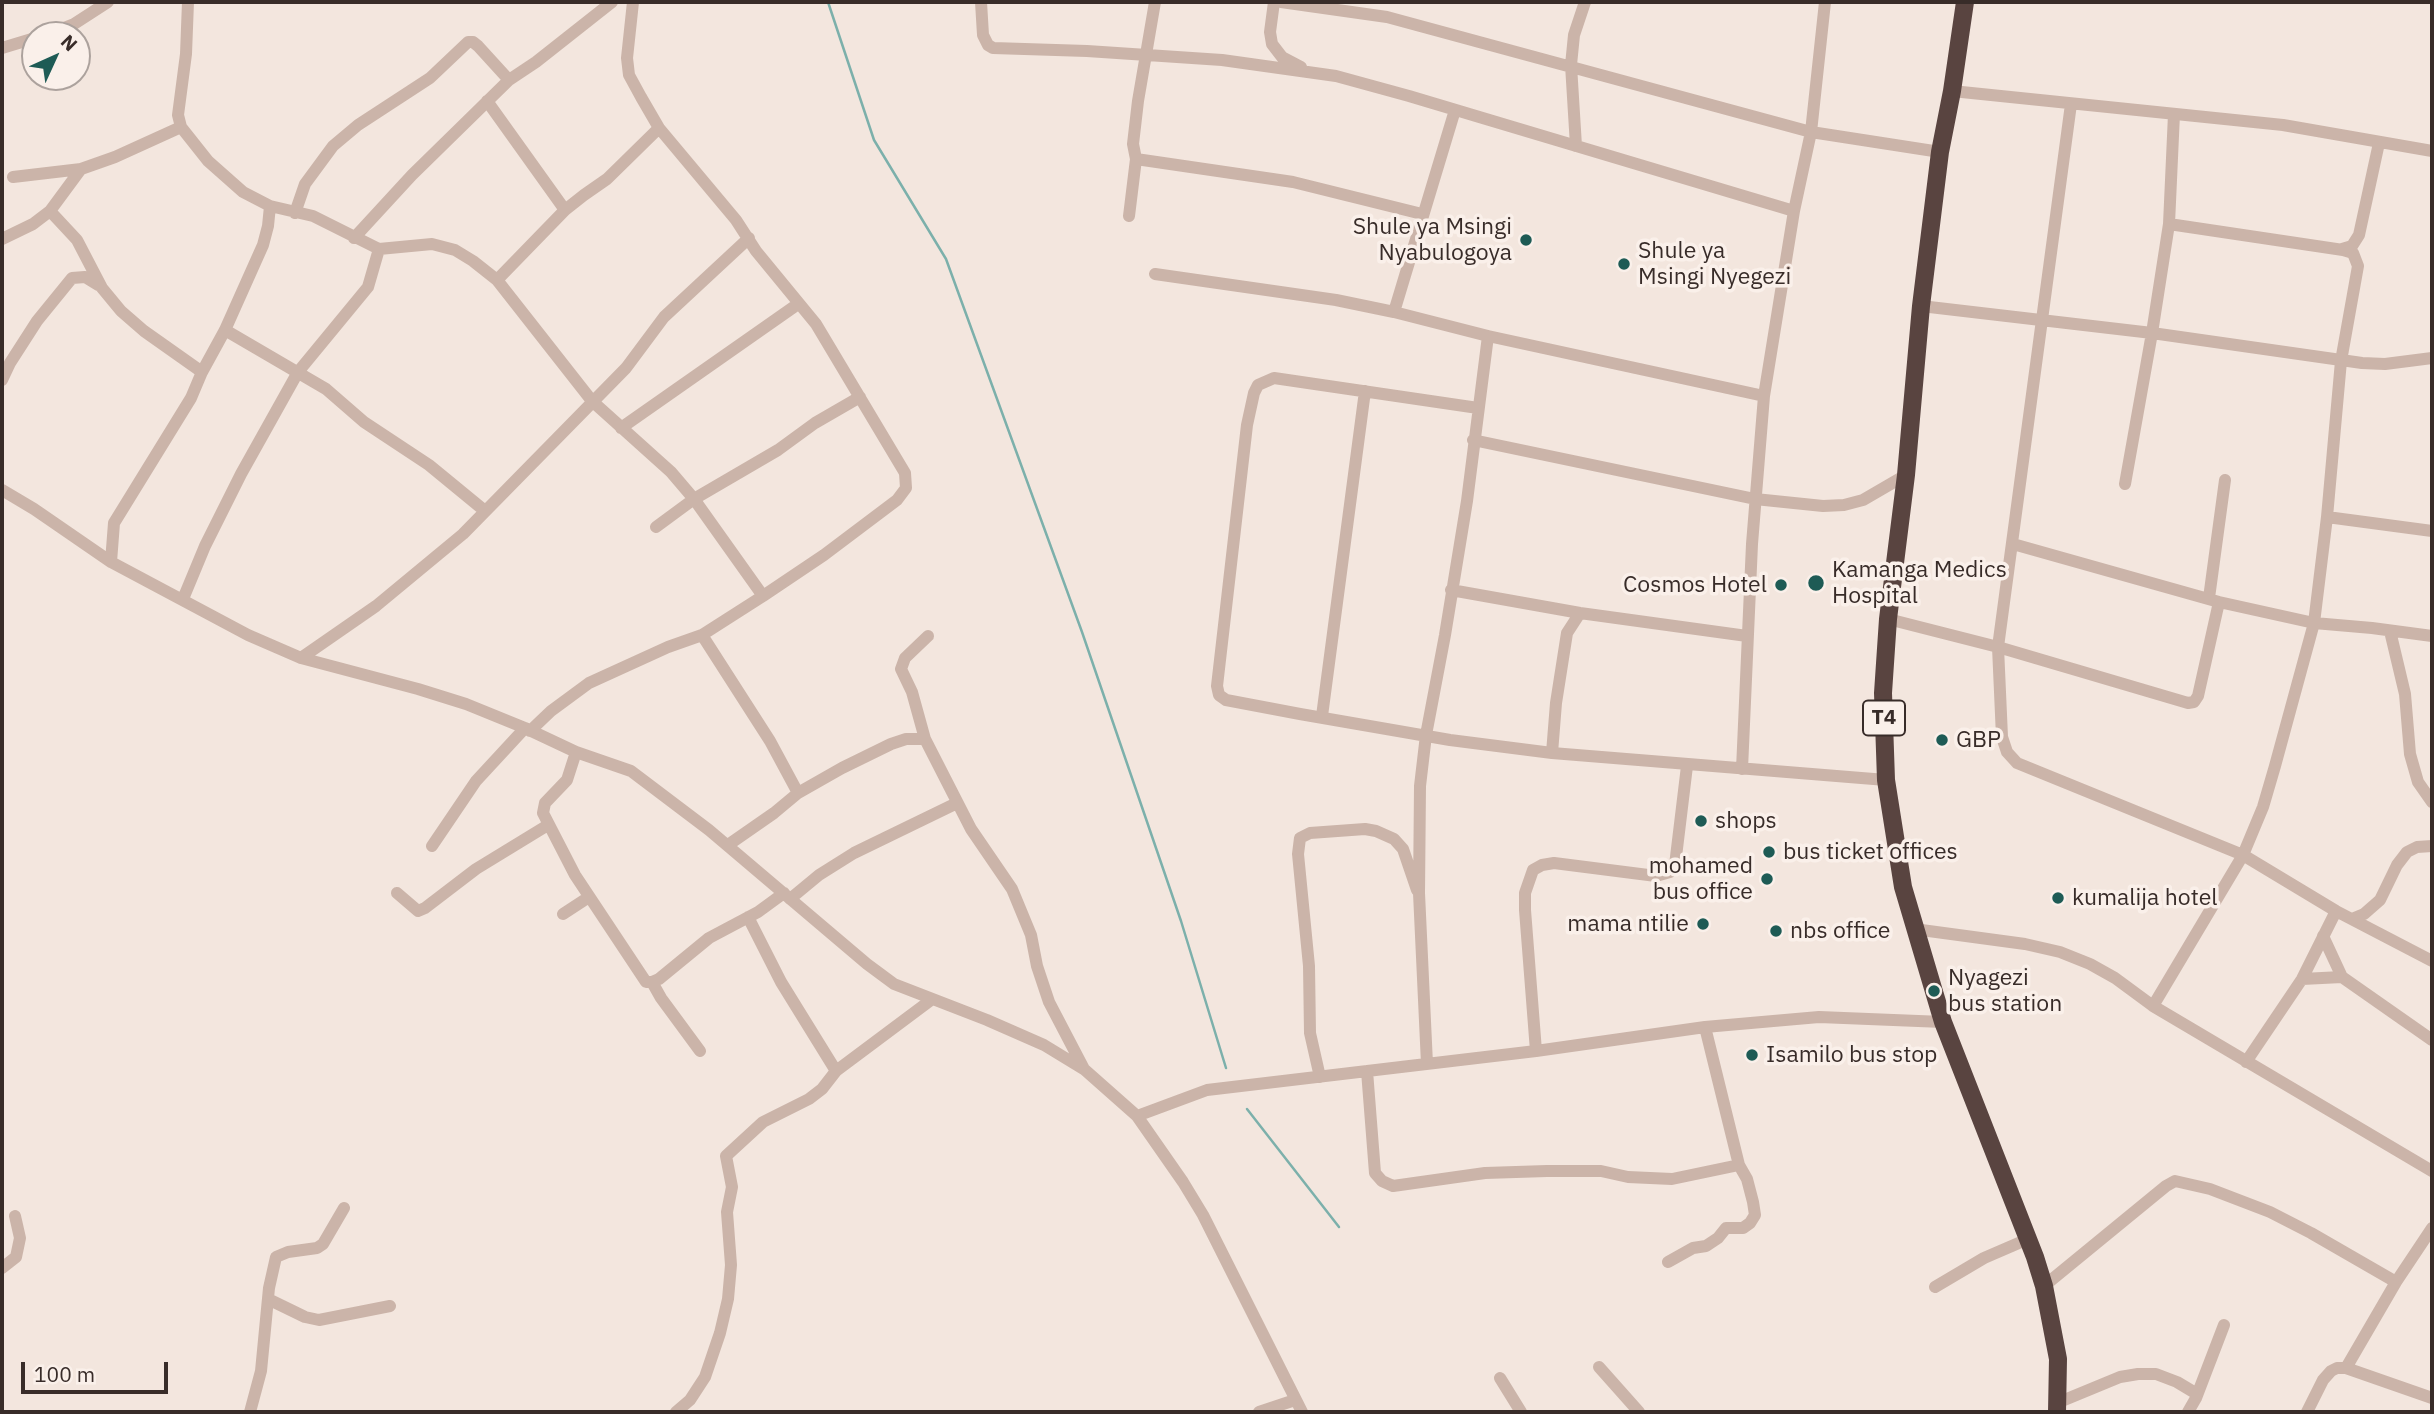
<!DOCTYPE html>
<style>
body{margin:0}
#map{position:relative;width:2434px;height:1414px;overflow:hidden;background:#f3e6de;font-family:"IBM Plex Sans",sans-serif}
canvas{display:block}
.frame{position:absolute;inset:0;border:4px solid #382c29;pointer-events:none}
.north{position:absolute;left:21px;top:21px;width:70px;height:70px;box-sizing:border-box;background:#faf0ea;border:2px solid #aca29d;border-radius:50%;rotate:45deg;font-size:19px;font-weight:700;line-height:28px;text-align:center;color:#382c29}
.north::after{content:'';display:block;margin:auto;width:24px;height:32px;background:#1e5b55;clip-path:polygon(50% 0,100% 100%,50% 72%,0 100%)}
.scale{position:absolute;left:21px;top:1362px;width:147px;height:32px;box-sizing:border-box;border:4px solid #382c29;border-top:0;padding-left:9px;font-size:21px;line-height:24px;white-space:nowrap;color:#382c29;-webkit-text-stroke:5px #faf0ea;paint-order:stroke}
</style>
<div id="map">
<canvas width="2434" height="1414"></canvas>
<div class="frame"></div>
<div class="north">N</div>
<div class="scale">100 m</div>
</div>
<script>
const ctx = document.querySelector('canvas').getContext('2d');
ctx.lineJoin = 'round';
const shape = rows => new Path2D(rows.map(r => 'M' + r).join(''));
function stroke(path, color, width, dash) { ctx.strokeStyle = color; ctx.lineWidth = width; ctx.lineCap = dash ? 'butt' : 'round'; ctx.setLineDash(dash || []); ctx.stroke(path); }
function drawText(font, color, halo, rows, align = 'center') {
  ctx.font = font + ' "IBM Plex Sans",sans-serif'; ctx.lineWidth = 7; ctx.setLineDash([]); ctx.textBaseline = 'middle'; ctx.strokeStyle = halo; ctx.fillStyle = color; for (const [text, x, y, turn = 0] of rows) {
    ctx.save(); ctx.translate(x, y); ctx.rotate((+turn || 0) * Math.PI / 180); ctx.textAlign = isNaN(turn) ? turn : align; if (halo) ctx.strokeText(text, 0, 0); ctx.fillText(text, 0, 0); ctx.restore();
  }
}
stroke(shape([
 [828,2,874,140,946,259,1082,632,1181,921,1226,1068],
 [1247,1109,1339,1227]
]), '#7cb0ab', 2.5);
stroke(shape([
 [188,2,186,54,178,115,181,127,208,161,243,192,270,206,313,216,379,249,432,244,455,250,473,261,497,280,592,401,671,472,694,499,763,596],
 [981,2,983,35,988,45,993,48,1087,51,1222,60,1336,76,1409,96,1794,211],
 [1274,2,1270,32,1272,44,1282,57,1301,67],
 [1281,2,1387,17,1811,132,1940,152],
 [46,35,74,24,108,2],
 [2,48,35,38],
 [1952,91,2283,125,2432,151],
 [487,101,565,210],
 [2071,104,1998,647,2002,737,2007,752,2017,763,2243,855,2336,911,2432,961],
 [1576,146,1571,65,1574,35,1585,2],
 [1136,159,1293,182,1422,214],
 [13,177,81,169,115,157,181,127],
 [50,211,77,240,102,288,121,311,144,331,202,372],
 [295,213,305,184,333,146,358,125,430,78,468,42,473,42,478,46,509,80],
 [1129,216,1136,159,1133,144,1138,101,1155,2],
 [354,238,412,175,509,80,536,62,612,2],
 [2,239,33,224,50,211,81,169],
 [2342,249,2352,246,2359,235,2379,143],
 [1155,274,1336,300,1394,312,1488,336,1764,396],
 [497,280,565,210,584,195,607,179,659,128],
 [1921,306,2152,333,2362,363,2385,364,2432,358],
 [1394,312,1455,110],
 [225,330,326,389,364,422,429,465,485,511],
 [2,380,10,363,37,321,72,278,85,277,98,285],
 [1478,408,1274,378,1258,385,1254,393,1247,425,1217,686,1219,695,1226,700,1300,714,1450,740,1552,753,1886,780],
 [621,428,798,304],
 [1473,440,1755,499,1823,506,1844,505,1863,500,1906,475],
 [2125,484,2152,333,2169,224,2174,114],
 [2,490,34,509,111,562,248,635,301,658,418,689,466,704,525,728,576,752,631,771,709,830,867,964,894,984,987,1020,1044,1045,1085,1070,1137,1116,1183,1182,1203,1215,1302,1412],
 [2327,517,2432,531],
 [656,527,694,499,778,450,815,423,860,397],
 [2013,544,2219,602,2314,623,2372,628,2432,636],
 [111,562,114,523,191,398,202,372,225,330,263,245,268,226,270,206],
 [1451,590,1580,613,1747,636],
 [2209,598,2225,480],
 [183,599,205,546,241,474,298,372,368,287,379,249],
 [1888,619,1998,647,2188,703,2194,702,2198,696,2219,602],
 [2390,631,2405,694,2410,754,2418,782,2432,802],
 [702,635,770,741,798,793],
 [928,636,905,658,901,669,912,692,925,739,971,829,1012,889,1031,935,1037,966,1049,1002,1084,1069],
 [301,658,376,606,463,534,626,368,664,317,749,238],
 [1322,716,1365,391],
 [530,731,551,711,589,683,668,647,702,635,763,596,824,555,897,500,906,488,905,473,816,324,756,251,736,220,659,128,641,97,629,75,627,58,633,2],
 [576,752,567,780,545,803,543,813,575,875,646,982,652,982,659,979,709,938,758,912,784,893],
 [1552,753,1556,703,1567,633,1580,613],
 [1742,769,1752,544,1764,396,1794,211,1811,132,1825,2],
 [728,845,774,813,798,793,842,768,891,744,906,739,925,739],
 [432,846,476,781,525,728],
 [397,893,418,911,425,908,476,869,548,825],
 [790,899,819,875,854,853,957,803],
 [563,914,589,897],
 [748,917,781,982,836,1071],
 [2352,919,2364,914,2380,900,2397,865,2407,852,2417,847,2432,846],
 [1914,929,2025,944,2060,952,2090,964,2115,978,2153,1006,2432,1171],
 [2323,936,2342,977],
 [2302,979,2342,977,2432,1040],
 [652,982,661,998,700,1051],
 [2153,1006,2243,855,2263,807,2275,766,2314,623,2327,517,2341,361,2358,266,2353,253,2343,250,2169,224],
 [1536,1051,1525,910,1525,893,1533,870,1542,865,1554,863,1656,876,1670,872,1675,865,1687,766],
 [2246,1062,2302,979,2336,911],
 [1427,1064,1419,893,1420,786,1426,735,1445,635,1467,501,1488,336],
 [1367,1071,1375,1173,1382,1181,1393,1186,1485,1173,1547,1171,1601,1171,1628,1177,1672,1179,1739,1165,1705,1027],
 [1320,1077,1310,1033,1309,966,1298,854,1300,838,1310,833,1365,829,1376,831,1394,839,1403,849,1417,890],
 [1137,1116,1207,1090,1536,1051,1705,1027,1819,1017,1943,1022],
 [1668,1262,1693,1248,1706,1246,1718,1238,1726,1228,1743,1228,1750,1223,1755,1215,1753,1202,1747,1179,1739,1165],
 [2,1268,16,1257,20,1238,15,1216],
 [2044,1286,2166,1186,2175,1181,2210,1189,2270,1212,2311,1233,2396,1282],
 [1935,1287,1984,1258,2028,1239],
 [268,1299,305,1317,319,1320,390,1306],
 [1599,1367,1639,1412],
 [2346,1368,2396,1282,2432,1228],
 [1500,1378,1521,1412],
 [2057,1403,2120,1377,2138,1374,2156,1374,2177,1382,2197,1394],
 [250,1412,261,1371,269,1288,276,1257,288,1252,317,1248,323,1244,344,1208],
 [676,1412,690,1400,705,1377,720,1333,728,1299,731,1265,727,1212,732,1187,726,1156,763,1122,809,1099,822,1089,836,1071,931,1000],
 [1259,1412,1295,1400],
 [2188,1412,2196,1398,2224,1325],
 [2307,1412,2323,1380,2331,1371,2337,1368,2346,1368,2432,1398]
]), '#cbb4a9', 12);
stroke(shape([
 [1965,2,1952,91,1940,152,1921,306,1906,475,1888,619,1883,693,1886,780,1903,887,1943,1022,2035,1257,2044,1286,2058,1359,2057,1412]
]), '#594440', 18);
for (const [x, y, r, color] of [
 [1526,240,7,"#1e5b55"],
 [1624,264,7,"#1e5b55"],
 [1816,583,9,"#1e5b55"],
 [1781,585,7,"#1e5b55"],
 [1942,740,7,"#1e5b55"],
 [1701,821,7,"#1e5b55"],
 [1769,852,7,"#1e5b55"],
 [1767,879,7,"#1e5b55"],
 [2058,898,7,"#1e5b55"],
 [1703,924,7,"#1e5b55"],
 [1776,931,7,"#1e5b55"],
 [1934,991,7,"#1e5b55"],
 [1752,1055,7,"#1e5b55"]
]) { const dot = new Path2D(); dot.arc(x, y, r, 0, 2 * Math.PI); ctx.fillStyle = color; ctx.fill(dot); stroke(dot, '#faf0ea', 2.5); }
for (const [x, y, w] of [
 [1884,718,42]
]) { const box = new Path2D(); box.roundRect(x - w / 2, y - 17.5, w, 35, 5); ctx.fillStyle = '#faf0ea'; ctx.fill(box); stroke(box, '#382c29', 2); }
drawText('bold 21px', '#382c29', null, [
 ["T4",1884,718]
]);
drawText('23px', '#382c29', '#faf0ea', [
 ["Shule ya Msingi",1512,227,"right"],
 ["Nyabulogoya",1512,253,"right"],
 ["Shule ya",1638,251],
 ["Msingi Nyegezi",1638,277],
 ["Kamanga Medics",1832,570],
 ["Hospital",1832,596],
 ["Cosmos Hotel",1767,585,"right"],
 ["GBP",1956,740],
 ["shops",1715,821],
 ["bus ticket offices",1783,852],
 ["mohamed",1753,866,"right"],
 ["bus office",1753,892,"right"],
 ["kumalija hotel",2072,898],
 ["mama ntilie",1689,924,"right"],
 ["nbs office",1790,931],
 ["Nyagezi",1948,978],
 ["bus station",1948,1004],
 ["Isamilo bus stop",1766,1055]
], 'left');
</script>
